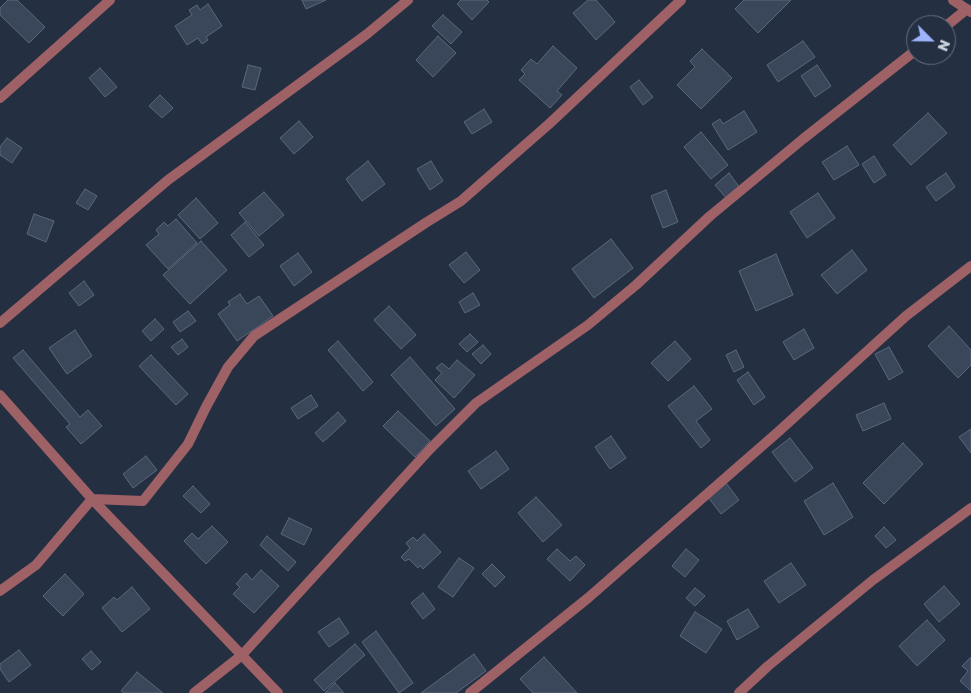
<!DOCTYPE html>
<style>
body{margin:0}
#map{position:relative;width:971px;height:693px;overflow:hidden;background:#242f42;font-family:"Golos Text",sans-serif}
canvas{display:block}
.north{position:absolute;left:906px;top:15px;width:50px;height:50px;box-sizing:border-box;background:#242f42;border:1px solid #667080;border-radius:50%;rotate:113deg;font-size:14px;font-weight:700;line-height:20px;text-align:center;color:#cad2de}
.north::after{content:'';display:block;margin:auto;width:18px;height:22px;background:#9fb3fd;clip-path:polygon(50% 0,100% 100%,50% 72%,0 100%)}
</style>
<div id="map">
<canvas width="971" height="693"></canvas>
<div class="north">N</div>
</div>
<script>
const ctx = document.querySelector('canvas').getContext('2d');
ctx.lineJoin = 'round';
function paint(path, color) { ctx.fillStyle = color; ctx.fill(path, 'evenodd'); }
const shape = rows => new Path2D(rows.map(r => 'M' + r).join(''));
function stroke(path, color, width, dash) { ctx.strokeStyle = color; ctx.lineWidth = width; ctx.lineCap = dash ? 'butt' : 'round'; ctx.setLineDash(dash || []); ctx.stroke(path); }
const building = shape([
 [8,0,17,0,45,27,29,43,0,15,0,8,8,0],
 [302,0,326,0,306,9,302,0],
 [461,0,487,0,489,2,472,20,457,4,461,0],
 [588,0,596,0,615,22,596,40,573,13,588,0],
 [744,0,791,0,758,33,735,9,744,0],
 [208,4,222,26,206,37,208,40,202,44,198,38,187,45,175,26,192,15,189,10,197,5,200,10,208,4],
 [443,15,462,32,451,44,432,26,443,15],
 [438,36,456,53,433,77,416,60,438,36],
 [803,41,815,57,778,82,767,65,803,41],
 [553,46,577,68,557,91,562,95,550,108,519,80,525,74,521,70,531,59,537,64,553,46],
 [702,49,732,78,701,109,677,85,695,67,690,61,702,49],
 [248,65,261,68,255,90,242,87,248,65],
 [817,65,831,86,815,97,801,76,817,65],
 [100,68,117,87,105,97,89,78,100,68],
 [639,80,653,97,643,105,630,87,639,80],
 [160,95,173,108,162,118,149,106,160,95],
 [484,109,492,122,472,134,464,122,484,109],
 [744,111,757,132,728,150,712,124,720,119,723,124,744,111],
 [928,113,947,133,911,165,893,145,928,113],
 [299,121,313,137,294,154,280,138,299,121],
 [701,132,728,165,711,179,684,147,701,132],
 [7,138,22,148,12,163,0,155,0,147,7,138],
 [847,146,859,165,834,180,822,162,847,146],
 [874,156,886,175,874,183,862,164,874,156],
 [368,161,385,184,362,201,346,179,368,161],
 [431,161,443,181,430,190,417,169,431,161],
 [729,173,740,188,727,199,715,185,729,173],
 [946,173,955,187,936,201,926,187,946,173],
 [85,189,97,196,88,210,76,203,85,189],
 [666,190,678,222,663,228,651,196,666,190],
 [264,192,284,215,259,236,239,213,264,192],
 [818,193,835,218,807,238,790,212,818,193],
 [196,198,218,223,200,239,178,215,196,198],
 [34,214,54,221,46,242,27,234,34,214],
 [176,219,197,243,168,269,146,245,159,234,156,230,164,222,168,226,176,219],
 [245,222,264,245,249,257,231,235,245,222],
 [611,239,633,268,594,298,572,269,611,239],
 [201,241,227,270,190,304,163,275,201,241],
 [852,250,867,270,837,294,821,275,852,250],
 [466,252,480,270,464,283,449,265,466,252],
 [298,253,312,272,294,286,280,266,298,253],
 [776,254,793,295,756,311,739,271,776,254],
 [84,281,94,295,79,306,69,293,84,281],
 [473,293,480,305,465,313,459,302,473,293],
 [240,294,247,304,259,296,273,316,237,341,218,314,230,305,228,302,240,294],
 [389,306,416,335,401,349,374,320,389,306],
 [188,311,196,321,180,332,173,322,188,311],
 [155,319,164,329,151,341,142,331,155,319],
 [949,326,971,350,971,365,958,378,928,346,949,326],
 [804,329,814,348,794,360,783,342,804,329],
 [75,330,92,356,67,374,49,348,75,330],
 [470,334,478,342,467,352,459,344,470,334],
 [182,339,188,347,178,355,171,347,182,339],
 [338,341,373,382,363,391,328,350,338,341],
 [675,341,691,359,668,381,651,363,675,341],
 [483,345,491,354,481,364,472,354,483,345],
 [889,347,903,372,889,380,875,354,889,347],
 [23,350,80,417,88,410,102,426,81,444,66,427,70,424,13,358,23,350],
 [736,350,744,367,734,372,726,355,736,350],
 [151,355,188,394,176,405,139,366,151,355],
 [410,357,455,409,436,426,391,375,410,357],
 [457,360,475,375,454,398,435,380,442,373,436,368,442,363,449,369,457,360],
 [748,372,765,397,754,405,737,380,748,372],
 [694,386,712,409,696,421,710,440,701,448,668,406,694,386],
 [311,395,318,406,298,419,291,408,311,395],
 [884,403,891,419,863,431,856,415,884,403],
 [398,411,430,441,415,457,383,426,398,411],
 [338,412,346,421,323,442,315,433,338,412],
 [971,429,971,453,959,437,971,429],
 [611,436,626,458,610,469,595,447,611,436],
 [790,438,813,468,795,482,772,452,790,438],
 [903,443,923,464,884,504,863,483,903,443],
 [496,451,509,469,481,489,468,471,496,451],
 [146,456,157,470,133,488,123,474,146,456],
 [726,483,739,500,721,514,708,497,726,483],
 [833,483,853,517,824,535,804,501,833,483],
 [193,486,210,504,201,513,183,496,193,486],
 [536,497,562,525,543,542,518,513,536,497],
 [289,518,312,529,304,545,281,534,289,518],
 [212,526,228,542,206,564,184,541,192,533,198,539,212,526],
 [884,527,896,540,886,548,875,536,884,527],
 [424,534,441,552,423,569,420,565,418,568,409,559,405,561,401,557,410,548,406,543,413,537,417,541,424,534],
 [267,536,296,562,288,571,260,545,267,536],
 [557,549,570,561,576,556,585,565,570,581,547,559,557,549],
 [686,549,699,560,685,577,672,566,686,549],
 [459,558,474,568,453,597,438,587,459,558],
 [791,563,806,585,779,603,764,581,791,563],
 [492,564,505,577,495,587,482,574,492,564],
 [261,570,279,586,254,613,233,594,240,587,236,584,246,573,252,580,261,570],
 [65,574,84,594,63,616,43,596,65,574],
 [944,586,960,604,939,622,924,604,944,586],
 [132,587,150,609,122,632,102,608,114,597,117,600,132,587],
 [695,588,705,596,695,606,686,598,695,588],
 [423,593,435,609,423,619,411,603,423,593],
 [748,609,759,627,737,640,727,621,748,609],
 [695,612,722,629,706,653,680,636,695,612],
 [339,618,349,633,329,647,318,632,339,618],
 [927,620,945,640,917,666,899,646,927,620],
 [376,631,413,683,399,693,362,642,376,631],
 [355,644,365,655,324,691,314,680,355,644],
 [19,650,31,665,9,682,0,669,0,664,19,650],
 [91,651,101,662,92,670,82,659,91,651],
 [474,654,486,671,456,693,421,693,474,654],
 [544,657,577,693,533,693,520,679,544,657],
 [970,658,971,658,971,691,960,681,968,671,962,666,970,658],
 [137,672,163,693,124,693,121,691,137,672],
 [335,683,344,693,325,693,335,683]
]);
paint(building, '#3a475b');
stroke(building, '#5a687d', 1);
stroke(shape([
 [953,0,971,12],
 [946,26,967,9],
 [0,98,110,0],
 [0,323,168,180,367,34,408,0],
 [0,395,92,499,278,693],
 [0,591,36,565,92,499,143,501,188,444,206,407,228,367,254,336,427,222,461,201,549,124,681,0],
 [194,693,242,655,430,449,476,403,588,325,636,285,710,216,803,139,916,50],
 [470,693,588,598,778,432,906,316,971,266],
 [739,693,768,666,873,580,971,508]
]), '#9e6165', 10);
</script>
